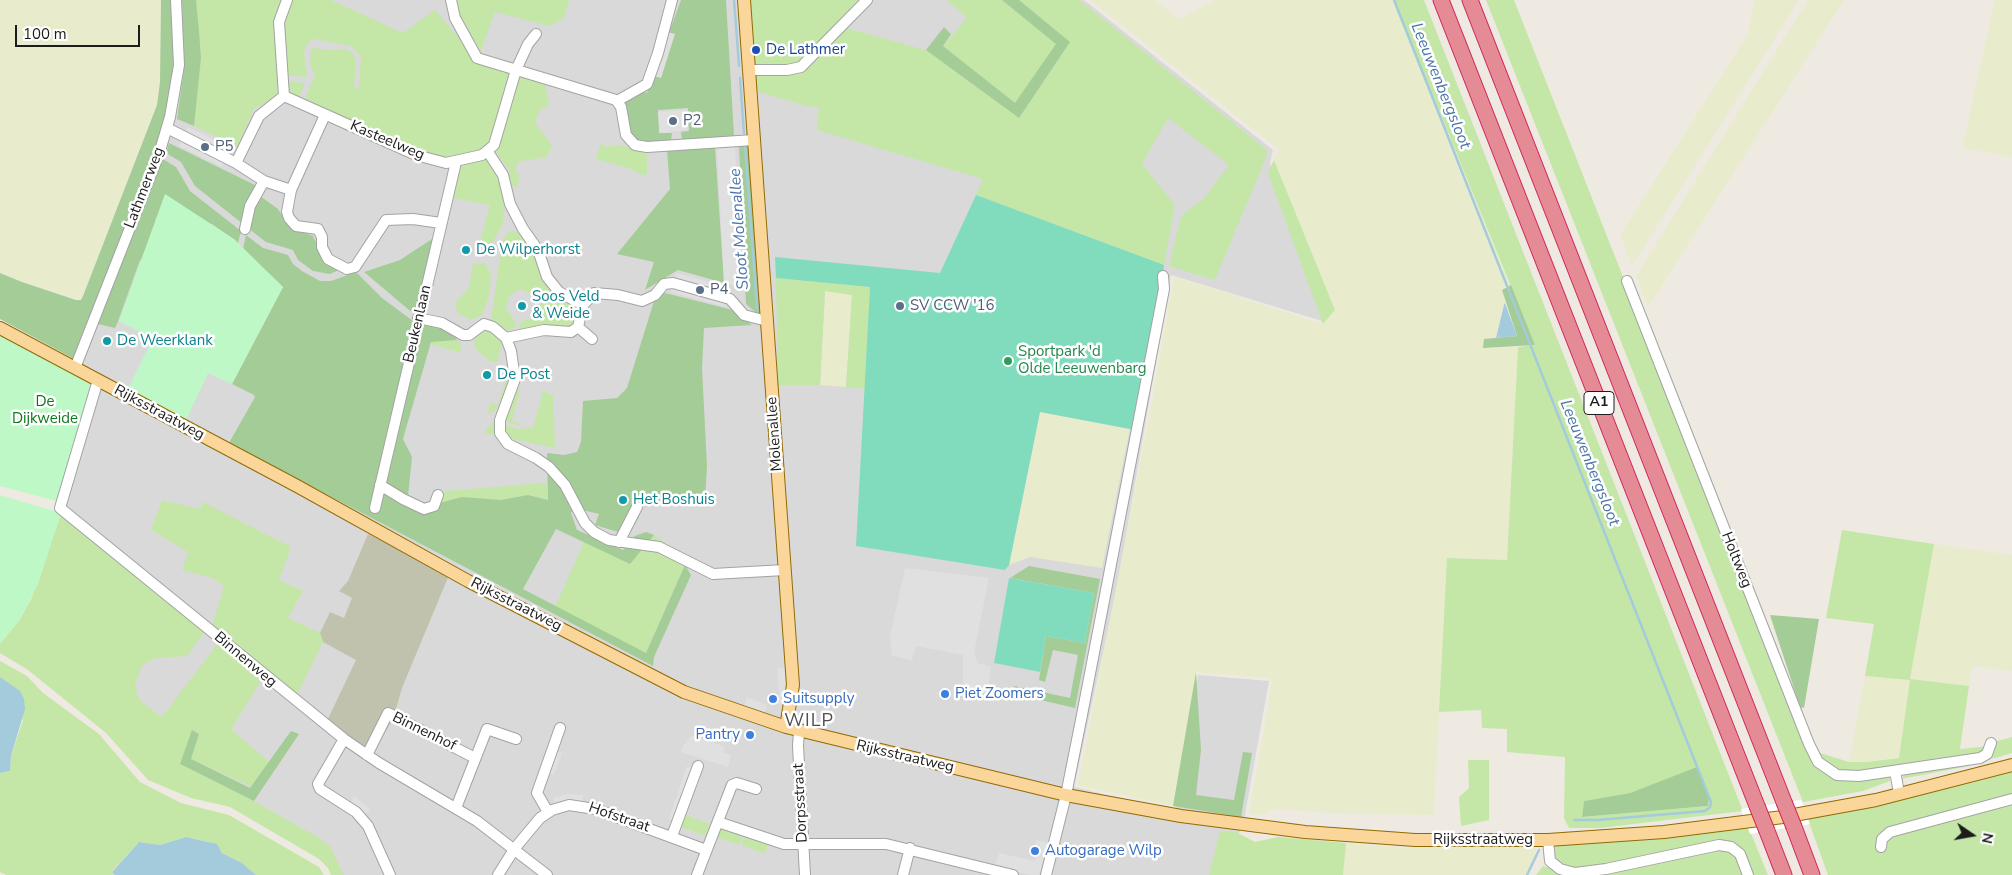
<!DOCTYPE html>
<style>
body{margin:0}
#map{position:relative;width:2012px;height:875px;overflow:hidden;background:#eeeae2;font-family:"Nunito Sans",sans-serif}
canvas{display:block}
.north{position:absolute;left:1947px;top:810px;width:50px;height:50px;-webkit-text-stroke:4px #fff;paint-order:stroke;rotate:102deg;font-size:14px;font-weight:700;line-height:20px;text-align:center;color:#1c1c1c}
.north::after{content:'';display:block;margin:auto;width:18px;height:22px;background:#1c1c1c;clip-path:polygon(50% 0,100% 100%,50% 72%,0 100%)}
.scale{position:absolute;left:15px;top:25px;width:125px;height:22px;box-sizing:border-box;border:2px solid #1c1c1c;border-top:0;padding-left:6px;font-size:15px;line-height:18px;white-space:nowrap;color:#1c1c1c;-webkit-text-stroke:4px #fff;paint-order:stroke}
</style>
<div id="map">
<canvas width="2012" height="875"></canvas>
<div class="north">N</div>
<div class="scale">100 m</div>
</div>
<script>
const ctx = document.querySelector('canvas').getContext('2d');
ctx.lineJoin = 'round';
function paint(path, color) { ctx.fillStyle = color; ctx.fill(path, 'evenodd'); }
const shape = rows => new Path2D(rows.map(r => 'M' + r).join(''));
function stroke(path, color, width, dash) { ctx.strokeStyle = color; ctx.lineWidth = width; ctx.lineCap = dash ? 'butt' : 'round'; ctx.setLineDash(dash || []); ctx.stroke(path); }
function drawText(font, color, halo, rows, align = 'center') {
  ctx.font = font + ' "Nunito Sans",sans-serif'; ctx.lineWidth = 5; ctx.setLineDash([]); ctx.textBaseline = 'middle'; ctx.strokeStyle = halo; ctx.fillStyle = color; for (const [text, x, y, turn = 0] of rows) {
    ctx.save(); ctx.translate(x, y); ctx.rotate((+turn || 0) * Math.PI / 180); ctx.textAlign = isNaN(turn) ? turn : align; if (halo) ctx.strokeText(text, 0, 0); ctx.fillText(text, 0, 0); ctx.restore();
  }
}
paint(shape([
 [175,0,1084,0,1273,150,1270,163,1333,310,1322,321,1171,275,1117,588,1074,787,1175,811,1198,675,1269,681,1243,826,1214,875,338,875,323,850,102,707,62,506,66,375,169,113]
]), '#dad9d9');
paint(shape([
 [368,534,449,575,402,688,393,719,371,756,326,723,356,660,323,642,320,633,330,612,344,618,352,598,339,591,348,581]
]), '#c1c2ae');
paint(shape([
 [0,0,161,0,160,82,157,105,81,300,22,282,0,273],
 [1090,0,1155,0,1178,19,1216,0,1394,0,1406,27,1511,285,1502,290,1505,303,1496,338,1488,338,1483,348,1518,347,1507,560,1447,558,1434,815,1348,814,1272,809,1262,815,1249,814,1272,682,1268,678,1196,672,1173,806,1078,785,1150,412,1174,277,1323,324,1335,310,1274,160,1279,151,1277,148],
 [1755,0,1799,0,1632,266,1620,235,1748,34],
 [1808,0,1844,0,1648,307,1636,276],
 [1995,0,2012,0,2012,157,1962,148],
 [825,291,852,295,846,387,820,385],
 [1040,412,1130,428,1102,568,1030,557,1009,565],
 [1934,544,2012,555,2012,671,1972,666,1969,686,1935,682,1899,758,1867,762,1849,762,1865,676,1910,679],
 [1346,843,1394,847,1534,846,1536,849,1532,864,1525,875,1343,875]
]), '#e8eccd');
paint(shape([
 [196,0,282,0,276,41,280,90,270,101,254,108,238,147,194,126,201,58],
 [291,0,331,0,403,33,435,10,458,37,460,37,476,62,512,72,488,148,450,160,422,153,303,102,315,76,310,65,311,50,313,48,329,50,345,49,353,53,356,62,354,86,359,89,361,57,352,46,314,39,308,42,304,51,307,77,284,75,282,23],
 [455,0,569,0,564,17,550,26,495,12,480,53,459,16],
 [750,0,863,0,802,60,794,65,755,66],
 [947,0,1002,0,1057,44,1015,103,943,46,967,18],
 [1019,0,1079,0,1266,149,1267,155,1215,280,1169,266,1181,216,1204,198,1229,165,1168,118,1142,164,1175,205,1164,265,976,195,983,179,817,130,819,107,807,106,756,91,755,76,799,73,815,62,846,28,926,50,1019,118,1070,42],
 [1394,0,1424,0,1743,811,1600,828,1569,828,1564,818,1565,757,1507,752,1507,729,1482,728,1481,710,1439,712,1447,558,1507,560,1518,347,1535,345],
 [1697,768,1709,798,1708,806,1582,817,1584,801,1630,793],
 [1486,0,1514,0,1810,752,1826,772,1889,776,1890,781,1863,791,1803,802],
 [519,75,545,83,549,107,540,109,535,123,552,145,547,157,517,162,516,173,520,175,517,187,511,185,508,168,496,153],
 [285,81,305,83,298,99,287,90],
 [601,143,605,147,622,145,635,150,647,150,647,174,645,176,631,169,596,159],
 [487,159,501,178,506,193,503,224,491,245,480,241,490,205,453,198,461,164],
 [1274,160,1335,310,1323,324,1268,173],
 [512,231,520,232,536,252,539,267,574,304,578,317,573,327,523,332,519,328,520,322,536,317,543,298,538,292,534,295,519,289,509,296,506,308,516,323,514,328,510,331,504,329,497,326,491,320,502,242,507,233],
 [485,263,491,274,489,296,482,315,471,320,458,314,455,303,469,287,473,264],
 [776,278,870,287,866,389,846,387,852,295,825,291,820,385,778,385],
 [485,330,495,332,503,340,497,363,487,360,486,357,477,351,474,343,476,333],
 [457,340,460,342,462,353,430,344,431,342],
 [511,373,509,387,498,407,490,414,488,412,490,403,498,405,507,376],
 [517,388,520,390,512,421,520,423,520,426,506,421,504,414,513,391],
 [543,391,553,395,555,448,484,433,498,415,505,425,518,429,533,428],
 [543,483,546,483,548,500,528,495,501,500,463,497,432,505,421,504,447,491],
 [162,500,200,509,203,502,291,547,279,580,303,591,288,618,320,633,323,642,296,697,212,626,224,586,212,578,182,570,188,552,151,530],
 [61,514,205,631,187,656,158,658,148,661,142,666,135,684,138,696,144,704,162,717,218,643,263,678,231,729,269,762,252,787,191,759,199,734,193,730,180,764,254,801,319,838,330,846,344,875,331,875,328,868,319,859,230,807,191,798,148,780,106,733,28,670,0,653,0,643,20,619,31,599],
 [1842,530,1934,544,1910,679,1969,686,1960,749,1989,746,1982,755,1858,774,1834,771,1814,751,1849,762,1867,762,1899,758,1910,680,1865,676,1874,624,1826,618],
 [654,535,665,542,685,565,646,653,555,607,584,542,630,564],
 [0,661,27,676,43,693,99,734,140,782,181,803,229,815,319,867,324,875,256,875,242,863,222,853,209,842,186,837,160,845,139,842,112,871,115,875,6,875,0,872,0,773,10,771,11,756,23,720,0,677],
 [2012,737,2012,753,1964,767,1901,779,1908,771,1972,762,1994,742],
 [1468,760,1489,760,1489,820,1461,826,1459,797,1469,788],
 [2012,770,2012,795,1886,837,2012,803,2012,875,1828,875,1807,817],
 [686,815,710,824,705,836,681,827],
 [1748,826,1768,875,1750,875,1734,845,1579,870,1558,865,1551,852,1559,843],
 [721,827,743,834,739,845,714,836],
 [1220,831,1236,832,1255,842,1278,837,1346,843,1343,875,1209,875],
 [745,836,768,844,765,854,741,845],
 [1711,848,1735,853,1745,875,1536,875,1543,866,1563,872]
]), '#c4e7a8');
paint(shape([
 [161,0,172,0,174,67,166,121,74,359,0,319,0,273,22,282,76,300,81,300,83,296,157,105,160,82],
 [182,0,196,0,199,31,201,58,194,126,177,119,184,70],
 [681,0,726,0,734,136,682,140,681,132,689,131,688,108,658,110,659,133,672,133,671,141,639,142,631,137,622,98,636,89,647,93],
 [1002,0,1019,0,1070,42,1019,118,926,50,944,27,951,34,943,46,1015,103,1056,44],
 [169,143,259,187,243,224,195,186,181,162,166,153],
 [739,146,749,146,760,316,746,304],
 [715,147,724,283,678,270,645,290,654,262,617,254,670,189,667,150],
 [163,159,176,167,190,191,241,231,238,243,212,224,140,260,117,324,115,328,98,324],
 [260,196,278,209,289,227,313,236,318,247,339,270,330,274,313,271,298,260,293,250,266,242,248,228,253,210],
 [246,235,263,248,288,255,293,264,302,271,320,281,331,281,356,272,382,298,413,321,370,508,378,513,424,322,453,333,457,340,431,342,403,439,412,457,408,496,415,502,432,505,462,497,501,500,528,495,548,500,547,453,564,455,577,452,581,442,583,401,617,398,627,388,655,298,665,293,733,310,752,325,704,328,702,368,707,466,705,499,640,507,639,517,628,535,595,525,599,514,574,508,571,513,577,530,623,550,635,536,646,532,654,535,630,564,556,529,523,589,646,653,685,565,691,575,654,657,653,666,229,443,255,397,254,395,232,384,283,287,243,249],
 [435,237,415,315,364,272,400,260],
 [1511,285,1535,345,1483,348,1484,339,1517,336,1502,290],
 [1029,566,1100,579,1075,708,1011,693,1014,686,1070,698,1078,655,1053,650,1045,682,1039,680,1046,636,1085,643,1094,593,1010,578],
 [1770,615,1819,619,1804,708,1800,707],
 [1196,672,1201,750,1196,795,1234,800,1243,752,1252,753,1241,817,1173,806],
 [192,730,199,734,191,759,250,788,291,731,299,734,254,801,180,764],
 [1697,767,1709,798,1708,806,1582,817,1584,801,1630,793]
]), '#a4cc97');
paint(shape([
 [165,194,234,239,283,287,232,384,208,373,186,420,128,389,153,338,119,321],
 [0,333,100,388,64,503,0,486],
 [0,495,61,513,38,584,19,621,0,644]
]), '#bff8c7');
paint(shape([
 [976,195,1164,265,1162,288,1135,430,1040,412,1009,565,1005,570,856,546,870,287,776,278,775,257,940,273],
 [1009,578,1094,593,1085,643,1046,636,1040,672,994,663]
]), '#81dcbe');
paint(shape([
 [668,32,675,34,661,78,654,76],
 [685,110,687,130,660,133,658,112],
 [188,127,232,148,222,167,179,146],
 [735,147,744,289,724,282,717,148],
 [676,273,729,287,724,306,671,292],
 [905,568,989,578,974,653,978,663,991,667,987,694,963,691,963,655,916,646,912,660,892,656,890,637],
 [785,667,786,691,782,705,776,703,779,692,777,668],
 [747,697,767,705,764,713,744,706],
 [692,735,725,747,723,752,731,755,728,767,681,752,683,746],
 [556,751,562,753,554,775,548,774],
 [687,766,693,768,674,821,669,819],
 [568,794,583,795,583,801,569,801,554,805,554,798],
 [354,796,370,809,366,814,351,801],
 [1036,840,1048,843,1039,875,1030,875,995,866,999,853,1035,861,1039,847,1035,846]
]), '#e0e0e0');
paint(shape([
 [1505,303,1517,336,1496,338,1504,305],
 [0,677,20,691,24,699,25,709,11,756,10,771,0,773],
 [186,837,217,844,222,853,242,863,256,875,115,875,112,872,139,842,160,845]
]), '#a3cbdb');
paint(shape([
 [1801,800,1810,824,1750,834,1741,809]
]), '#fff');
stroke(shape([
 [734,0,739,66],
 [1394,0,1711,802,1710,807,1705,811,1597,820,1574,820],
 [740,78,744,133],
 [745,147,757,309],
 [1527,875,1539,850]
]), '#a3cbdb', 2.5);
const minor = shape([
 [287,0,279,22,284,96,416,155,446,163,482,155,494,145,516,70,528,44,536,34],
 [451,0,455,18,477,58,616,100,621,107,626,135,635,145,647,147,754,140],
 [749,70,787,70,801,67,867,0],
 [617,101,647,84,658,53,672,0],
 [325,115,291,190,287,212,289,218,296,226,318,229,322,237,322,247,328,259,347,269,355,267,386,220,413,219,441,223],
 [167,128,236,163,264,181,291,190],
 [488,152,503,175,510,204,523,229,538,250,547,277,559,292,583,305],
 [236,163,259,116,284,96],
 [245,229,250,206,264,181],
 [1627,281,1809,744,1818,762,1837,775,1859,776,1980,758,1987,754,1991,743],
 [418,318,442,323,463,335,469,335,484,324,493,327,506,338,544,330,571,332,578,327,583,305,594,293,618,295,642,301,655,295,664,284,673,283,730,299,744,315,767,321],
 [578,327,592,339],
 [506,338,511,351,515,379,500,420,500,433,508,444,536,458,549,467,565,485,585,523,594,532,609,540,659,547,713,574,785,570],
 [75,368,159,154,170,117,179,65,176,0],
 [98,380,60,508,344,739,379,763,477,821,547,875],
 [380,485,403,499,424,509,434,506,438,495],
 [375,508,456,162],
 [619,542,637,507],
 [799,731,798,746,805,875],
 [344,739,318,784,320,789,356,812,368,826,390,875],
 [367,755,388,713,475,758],
 [1895,771,1899,793],
 [456,808,487,729,516,739],
 [548,812,537,793,560,728],
 [718,822,784,844,886,844,1013,875],
 [672,836,698,766],
 [1548,840,1550,861,1560,869,1575,873,1606,869,1719,845,1731,847,1740,854,1748,875],
 [1881,847,1882,839,1890,832,2012,799],
 [498,875,515,848,540,818,552,810,569,805,595,809,706,850],
 [697,875,732,785,737,783,756,789],
 [903,875,910,848],
 [1046,875,1066,795,1082,715,1164,289,1163,276]
]);
const major = shape([
 [744,0,793,685,786,727],
 [0,328,297,486,468,581,684,692,786,727,1066,795,1181,816,1305,832,1415,840,1548,840,1664,832,1783,817,1876,800,2012,765]
]);
const highway = shape([
 [1441,0,1757,806],
 [1470,0,1784,802],
 [1794,827,1812,875],
 [1767,831,1784,875]
]);
stroke(minor, '#a3a3a3', 12);
stroke(major, '#916a03', 14);
stroke(highway, '#d32759', 17);
stroke(minor, '#fff', 10);
stroke(major, '#fad69b', 12);
stroke(highway, '#e48b96', 15);
const highwayBridge = shape([
 [1784,802,1794,827],
 [1757,806,1767,831]
]);
stroke(highwayBridge, '#d32759', 17, []);
stroke(highwayBridge, '#e48b96', 15);
for (const [x, y, r, color] of [
 [756,50,5,"#1a4fb4"],
 [673,121,5,"#5c6f8a"],
 [205,147,5,"#5c6f8a"],
 [466,250,5,"#0f9aa8"],
 [700,290,5,"#5c6f8a"],
 [522,306,5,"#0f9aa8"],
 [900,306,5,"#5c6f8a"],
 [107,341,5,"#0f9aa8"],
 [1008,361,5,"#2e9e5b"],
 [487,375,5,"#0f9aa8"],
 [623,500,5,"#0f9aa8"],
 [945,694,5,"#3f7fe0"],
 [773,699,5,"#3f7fe0"],
 [750,735,5,"#3f7fe0"],
 [1035,851,5,"#3f7fe0"]
]) { const dot = new Path2D(); dot.arc(x, y, r, 0, 2 * Math.PI); ctx.fillStyle = color; ctx.fill(dot); stroke(dot, '#fff', 2); }
for (const [x, y, w] of [
 [1599,403,30]
]) { const box = new Path2D(); box.roundRect(x - w / 2, y - 11.5, w, 23, 4); ctx.fillStyle = '#fff'; ctx.fill(box); stroke(box, '#1c1c1c', 1); }
drawText('bold 14px', '#1c1c1c', null, [
 ["A1",1599,403]
]);
drawText('15px', '#164399', '#fff', [
 ["De Lathmer",766,50]
], 'left');
drawText('15px', '#4e5e75', '#fff', [
 ["P2",683,121],
 ["P5",215,147],
 ["P4",710,290],
 ["SV CCW '16",910,306]
], 'left');
drawText('15px', '#1c1c1c', '#fff', [
 ["Kasteelweg",387,141,23],
 ["Lathmerweg",145,188,-69],
 ["Beukenlaan",418,324,-77],
 ["Rijksstraatweg",159,413,28],
 ["Molenallee",775,434,-94],
 ["Holtweg",1736,560,68],
 ["Rijksstraatweg",516,605,27],
 ["Binnenweg",245,660,40],
 ["Binnenhof",424,732,26],
 ["Rijksstraatweg",905,757,13],
 ["Dorpsstraat",801,803,-93],
 ["Hofstraat",619,818,19],
 ["Rijksstraatweg",1483,840]
]);
drawText('15px', '#0d838f', '#fff', [
 ["De Wilperhorst",476,250],
 ["Soos Veld",532,297],
 ["& Weide",532,314],
 ["De Weerklank",117,341],
 ["De Post",497,375],
 ["Het Boshuis",633,500]
], 'left');
drawText('15px', '#27864d', '#fff', [
 ["Sportpark 'd",1018,352],
 ["Olde Leeuwenbarg",1018,369]
], 'left');
drawText('15px', '#0d771c', '#fff', [
 ["De",45,402],
 ["Dijkweide",45,419]
]);
drawText('15px', '#366cbe', '#fff', [
 ["Piet Zoomers",955,694],
 ["Suitsupply",783,699],
 ["Pantry",740,735,"right"],
 ["Autogarage Wilp",1045,851]
], 'left');
drawText('italic 16px', '#4b75a9', '#fff', [
 ["Leeuwenbergsloot",1440,86,68],
 ["Sloot Molenallee",740,229,-94],
 ["Leeuwenbergsloot",1589,463,68]
]);
ctx.letterSpacing = '1px';
drawText('18px', '#4f4f4f', '#fff', [
 ["WILP",809,722]
]);
ctx.letterSpacing = '0px';
</script>
